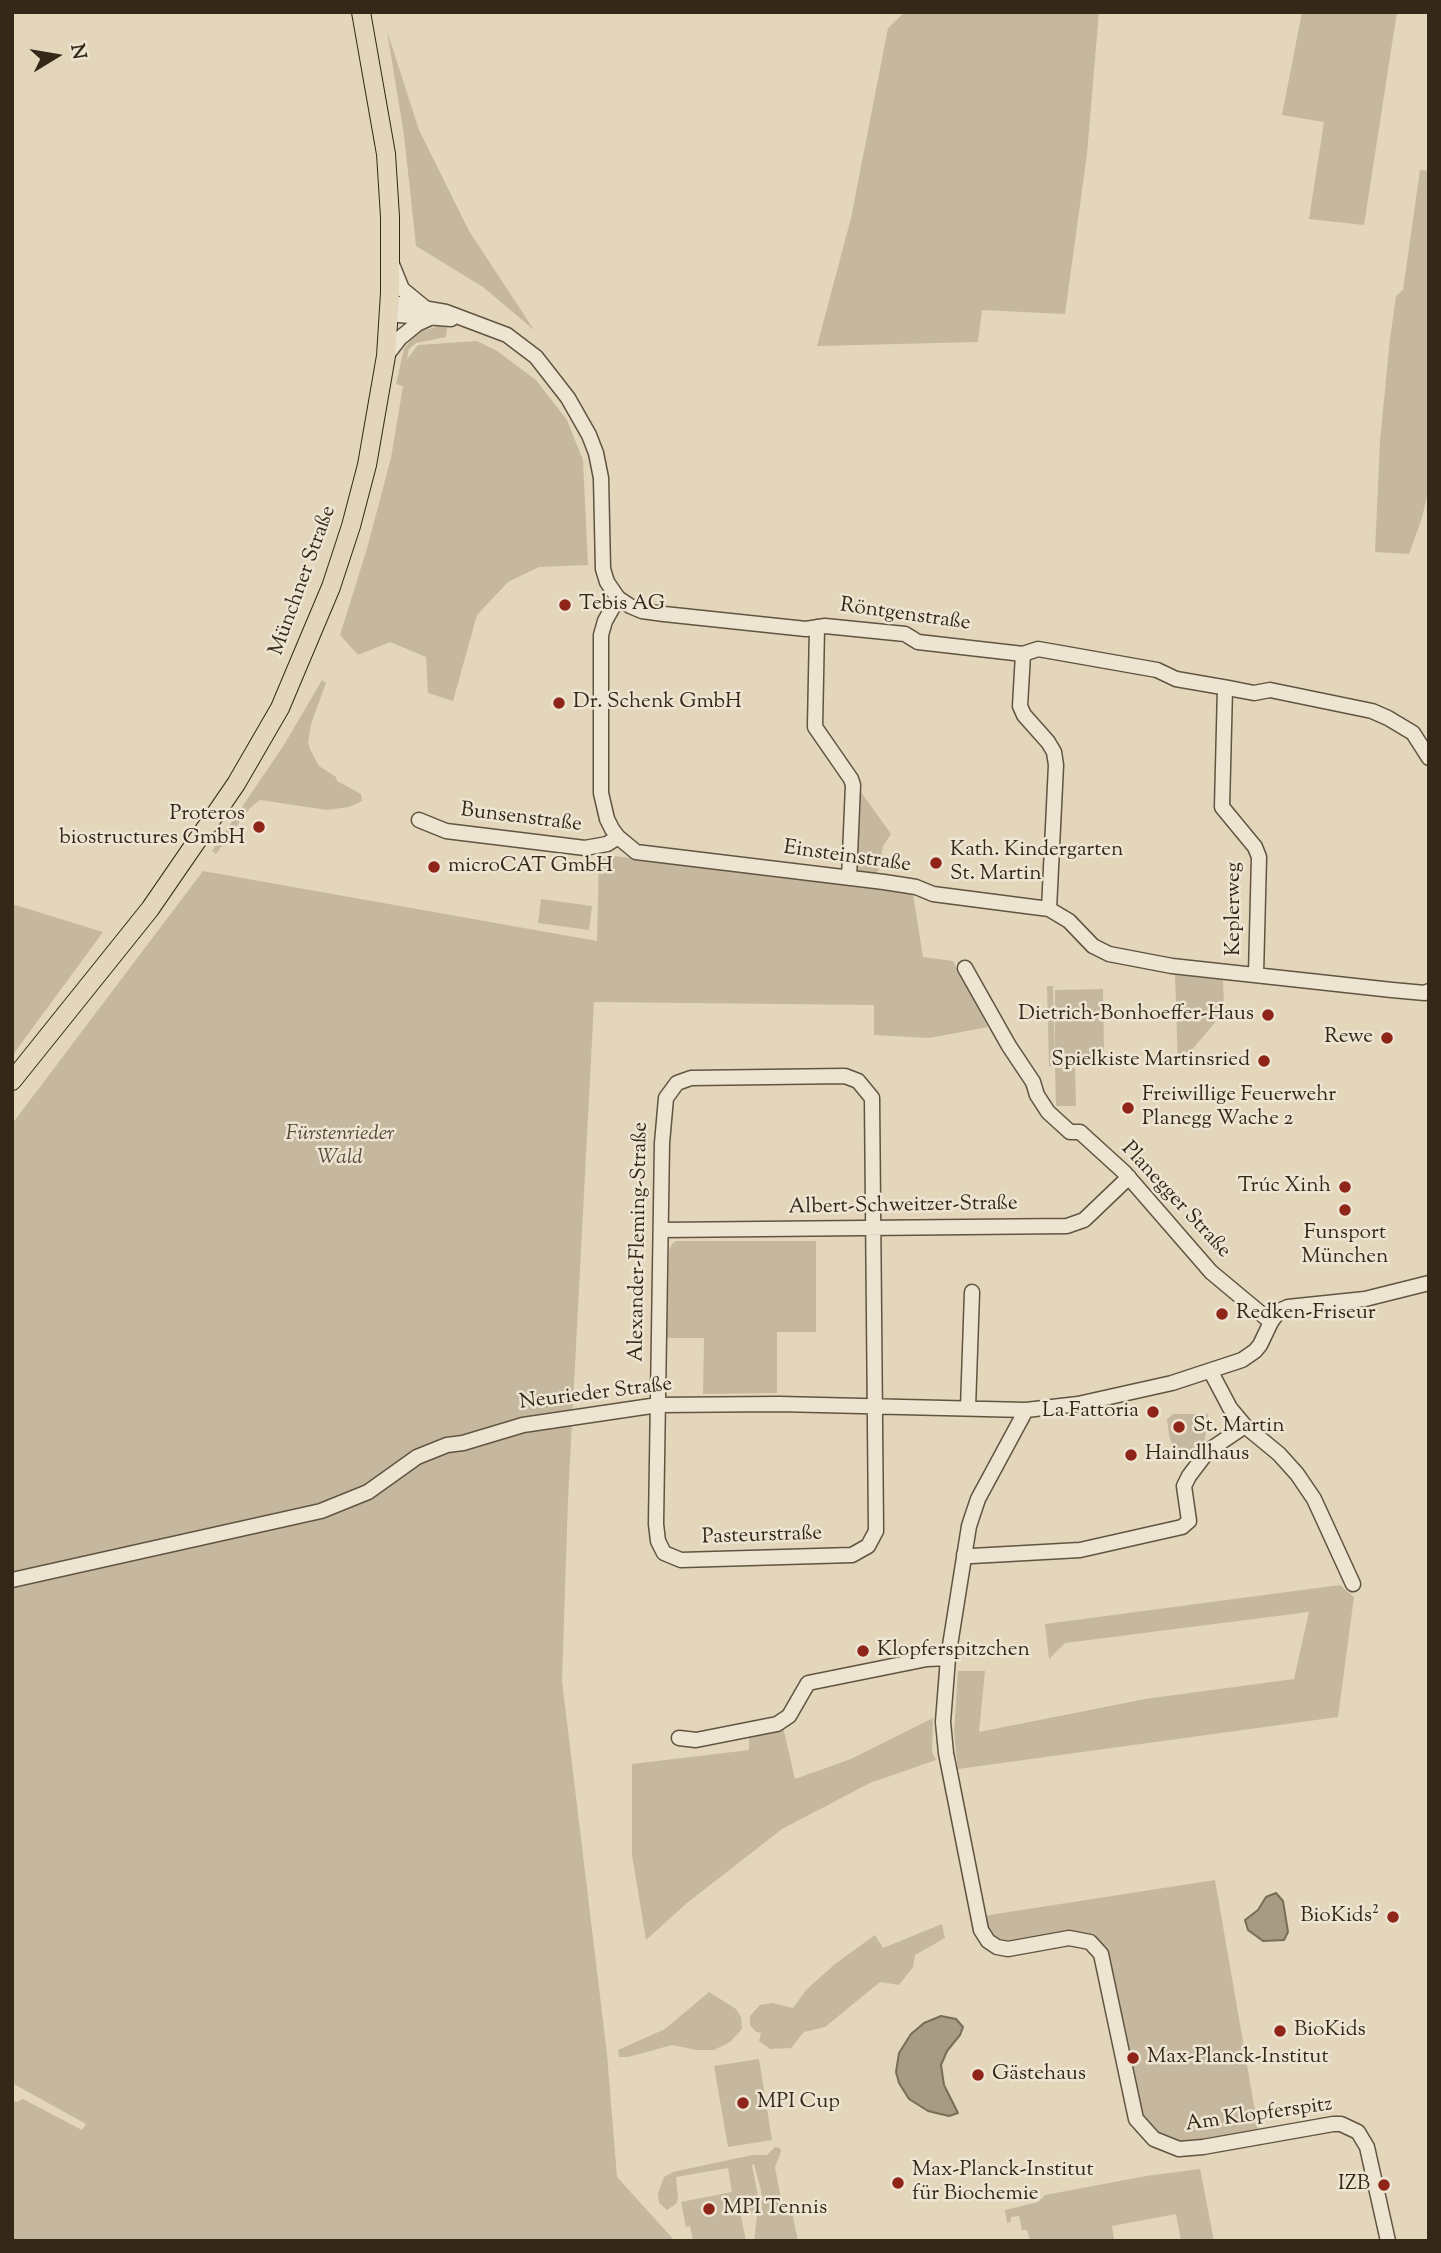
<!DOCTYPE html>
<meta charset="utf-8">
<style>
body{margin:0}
#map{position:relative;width:1441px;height:2253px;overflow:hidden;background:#e3d6ba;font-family:"Sorts Mill Goudy",serif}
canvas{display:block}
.frame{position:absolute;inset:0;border:14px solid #362818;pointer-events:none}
.north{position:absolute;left:21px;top:21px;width:70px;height:70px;-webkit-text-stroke:5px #ede4d2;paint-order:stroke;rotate:79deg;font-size:19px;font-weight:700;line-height:28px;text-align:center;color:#362818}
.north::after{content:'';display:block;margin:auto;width:24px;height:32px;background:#362818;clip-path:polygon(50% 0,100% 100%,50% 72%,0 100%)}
</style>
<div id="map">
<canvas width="1441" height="2253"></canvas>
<div class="frame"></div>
<div class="north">N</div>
</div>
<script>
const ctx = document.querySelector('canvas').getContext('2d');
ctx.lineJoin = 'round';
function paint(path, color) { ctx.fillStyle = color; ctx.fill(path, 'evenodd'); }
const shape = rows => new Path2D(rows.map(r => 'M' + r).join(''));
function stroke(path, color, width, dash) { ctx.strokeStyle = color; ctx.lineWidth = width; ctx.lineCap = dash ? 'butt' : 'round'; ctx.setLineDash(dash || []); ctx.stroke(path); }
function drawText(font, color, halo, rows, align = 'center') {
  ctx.font = font + ' "Sorts Mill Goudy",serif'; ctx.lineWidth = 5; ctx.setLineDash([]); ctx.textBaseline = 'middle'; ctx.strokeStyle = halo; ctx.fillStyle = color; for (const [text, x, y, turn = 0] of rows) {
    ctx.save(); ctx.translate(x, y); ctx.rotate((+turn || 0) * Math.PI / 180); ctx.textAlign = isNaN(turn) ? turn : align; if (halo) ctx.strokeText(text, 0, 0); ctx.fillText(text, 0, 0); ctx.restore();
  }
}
paint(shape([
 [905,12,1099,12,1087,154,1065,314,982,310,978,342,817,346,851,218,888,28],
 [1302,12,1397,12,1364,225,1309,219,1324,122,1282,115],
 [387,31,419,130,469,231,534,330,483,287,416,246,404,135],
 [1420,170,1429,171,1429,487,1422,518,1409,554,1375,552,1380,441,1390,339,1396,296,1403,290],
 [442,325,447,326,446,337,416,343,409,349,407,359,418,345,477,341,497,351,536,380,567,420,583,460,588,565,539,567,508,582,477,615,453,701,428,693,426,657,390,642,358,655,340,635,368,545,391,458,403,386,396,384,404,349,416,333],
 [322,680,326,683,311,724,308,742,310,749,319,766,336,777,337,781,361,794,362,801,349,807,327,810,260,800,250,808,216,854,212,851,284,745],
 [858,788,891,834,883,846,879,870,874,874,859,872,854,867],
 [599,854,913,894,923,957,953,961,988,1027,929,1038,874,1035,874,1005,594,1002,568,1499,562,1681,607,2054,617,2177,675,2241,12,2241,12,2100,16,2102,23,2099,82,2130,86,2124,12,2083,12,1124,203,871,597,941],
 [541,899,592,906,589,930,538,923],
 [12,904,103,932,12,1056],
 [1175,975,1223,980,1224,1005,1218,1019,1178,1066],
 [1047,986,1053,986,1055,1058,1055,990,1103,989,1104,1050,1097,1051,1104,1054,1104,1065,1089,1065,1092,1053,1086,1060,1086,1065,1049,1066],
 [1055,1068,1075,1068,1076,1106,1056,1106],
 [676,1241,816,1241,816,1332,777,1332,777,1393,703,1394,704,1338,667,1338,669,1251,672,1244],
 [1173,1414,1208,1414,1204,1448,1175,1453,1169,1435,1167,1419],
 [1340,1585,1354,1597,1338,1717,958,1769,954,1732,958,1671,985,1671,979,1732,1145,1699,1294,1679,1309,1612,1065,1643,1049,1659,1045,1624],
 [933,1718,932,1752,936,1760,870,1783,782,1829,687,1903,646,1940,632,1855,632,1764,749,1750,749,1735,783,1727,795,1779,851,1759],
 [1215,1880,1259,2134,1180,2146,1155,2136,1141,2119,1091,1938,1007,1946,992,1940,983,1916],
 [942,1924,945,1938,915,1955,913,1967,899,1985,880,1982,825,2027,804,2032,791,2048,770,2049,759,2041,761,2033,756,2032,750,2025,750,2016,760,2005,772,2003,793,2008,806,1990,835,1964,875,1935,883,1948],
 [709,1992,736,2009,741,2017,742,2029,730,2042,714,2050,697,2050,672,2045,628,2057,619,2057,618,2050,665,2029],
 [759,2059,772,2140,728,2147,714,2066],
 [775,2147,780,2148,781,2152,775,2167,783,2210,792,2212,798,2241,754,2241,757,2216,762,2211,761,2190,754,2164,752,2165,761,2212,741,2216,746,2241,693,2241,690,2226,686,2227,681,2202,732,2192,728,2168,676,2177,678,2199,676,2204,667,2210,659,2203,658,2193,664,2177,673,2172,752,2155,767,2155],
 [1200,2169,1214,2241,1181,2241,1176,2214,1112,2226,1114,2239,1104,2241,1030,2241,1027,2230,1022,2230,1019,2216,1011,2217,1011,2222,1007,2223,1005,2210,1038,2202,1045,2195,1146,2176]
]), '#c6b89e');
const water = shape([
 [1276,1893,1283,1901,1288,1932,1284,1940,1263,1941,1248,1930,1245,1920,1258,1910,1266,1897,1276,1893],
 [941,2016,956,2019,963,2027,960,2035,947,2051,941,2065,944,2085,958,2113,949,2116,928,2111,909,2099,899,2083,896,2072,899,2053,911,2034,924,2023,941,2016]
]);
paint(water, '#a89b83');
stroke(water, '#7a6d58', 2);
const minor = shape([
 [391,262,402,289,424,307],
 [389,308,399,304,446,312,507,335,536,357,568,398,589,435,596,453,601,478,603,569,607,582,618,598,630,606,642,611,664,614,806,629,825,626,905,634,918,642,1023,654,1038,649,1157,670,1176,679,1228,688,1254,693,1270,690,1372,711,1388,718,1413,733,1429,758],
 [389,308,398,315,451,319],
 [386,356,400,338,417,324,428,319],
 [618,598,605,621,601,635,601,793,607,819,612,829,618,837,636,852,884,882,916,887,933,894,1049,909,1069,921,1093,946,1109,954,1172,966,1392,990,1425,993,1429,991],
 [817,627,815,727,851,779,853,785,849,878],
 [1023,654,1020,706,1024,715,1048,742,1054,752,1056,765,1049,909],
 [1225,688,1222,807,1255,847,1259,857,1256,974],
 [419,820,446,831,585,848,607,844,618,837],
 [965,968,1009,1046,1033,1082,1037,1095,1048,1112,1070,1132,1080,1132,1125,1173,1211,1272,1271,1322],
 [845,1076,858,1081,872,1098,876,1531,868,1546,852,1555,681,1560,664,1553,658,1541,656,1524,662,1143,666,1098,677,1083,691,1078,845,1076],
 [661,1230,1067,1226,1084,1220,1129,1177],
 [1211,1372,1230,1408,1245,1426,1279,1454,1297,1474,1314,1499,1353,1584],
 [968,1408,972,1292],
 [1026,1410,978,1499,969,1526,948,1658,943,1722,946,1753,981,1930,988,1941,997,1947,1008,1949,1069,1938,1090,1942,1101,1954,1136,2119,1154,2139,1179,2149,1203,2147,1333,2124,1341,2124,1358,2132,1367,2147,1388,2241],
 [964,1555,972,1556,1080,1550,1182,1527,1189,1521,1184,1486,1189,1476,1208,1451,1245,1426],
 [12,1580,321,1511,368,1492,417,1457,447,1445,463,1443,523,1425,658,1405,779,1404,1026,1410,1078,1404,1172,1383,1242,1360,1255,1351,1260,1345,1271,1322,1279,1311,1288,1307,1365,1299,1429,1283],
 [679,1738,696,1740,777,1724,789,1716,808,1683,927,1659,948,1658]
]);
const major = shape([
 [12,1081,150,909,236,784,280,708,331,587,351,526,367,465,386,356,390,293,390,217,386,154,361,12]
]);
stroke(minor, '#615440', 17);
stroke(major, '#362818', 20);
stroke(minor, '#ede4d2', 14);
stroke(major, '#e3d6ba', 18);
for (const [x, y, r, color] of [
 [565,605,7,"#8f2418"],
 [559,703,7,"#8f2418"],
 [259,827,7,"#8f2418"],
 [936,863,7,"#8f2418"],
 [434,867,7,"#8f2418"],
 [1268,1015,7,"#8f2418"],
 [1387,1038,7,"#8f2418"],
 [1264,1061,7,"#8f2418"],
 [1128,1108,7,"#8f2418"],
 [1345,1187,7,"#8f2418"],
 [1345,1210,7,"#8f2418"],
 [1222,1314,7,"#8f2418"],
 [1153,1412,7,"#8f2418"],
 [1179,1427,7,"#8f2418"],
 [1131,1455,7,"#8f2418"],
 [863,1651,7,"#8f2418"],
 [1393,1917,7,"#8f2418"],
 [1280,2031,7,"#8f2418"],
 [1133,2058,7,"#8f2418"],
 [978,2075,7,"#8f2418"],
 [743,2103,7,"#8f2418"],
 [898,2183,7,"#8f2418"],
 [1384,2185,7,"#8f2418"],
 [709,2209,7,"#8f2418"]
]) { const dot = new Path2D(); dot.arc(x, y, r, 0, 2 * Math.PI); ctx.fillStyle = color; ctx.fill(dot); stroke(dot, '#ede4d2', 2.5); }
drawText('21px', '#362818', '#ede4d2', [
 ["Münchner Straße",304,581,-70],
 ["Röntgenstraße",905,616,8],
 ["Bunsenstraße",521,819,7],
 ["Einsteinstraße",847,858,8],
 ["Keplerweg",1235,909,-90],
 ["Planegger Straße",1175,1201,47],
 ["Albert-Schweitzer-Straße",903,1207,-1],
 ["Alexander-Fleming-Straße",640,1242,-89],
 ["Neurieder Straße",596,1395,-7],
 ["Pasteurstraße",762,1537,-2],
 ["Am Klopferspitz",1259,2116,-8]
]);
drawText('21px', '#362818', '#ede4d2', [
 ["Tebis AG",579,605],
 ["Dr. Schenk GmbH",573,703],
 ["Proteros",245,815,"right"],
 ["biostructures GmbH",245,839,"right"],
 ["Kath. Kindergarten",950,851],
 ["St. Martin",950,875],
 ["microCAT GmbH",448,867],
 ["Dietrich-Bonhoeffer-Haus",1254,1015,"right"],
 ["Rewe",1373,1038,"right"],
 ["Spielkiste Martinsried",1250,1061,"right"],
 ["Freiwillige Feuerwehr",1142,1096],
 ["Planegg Wache 2",1142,1120],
 ["Trúc Xinh",1331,1187,"right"],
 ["Funsport",1345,1234,"center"],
 ["München",1345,1258,"center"],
 ["Redken-Friseur",1236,1314],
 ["La Fattoria",1139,1412,"right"],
 ["St. Martin",1193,1427],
 ["Haindlhaus",1145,1455],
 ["Klopferspitzchen",877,1651],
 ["BioKids²",1379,1917,"right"],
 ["BioKids",1294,2031],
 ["Max-Planck-Institut",1147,2058],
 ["Gästehaus",992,2075],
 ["MPI Cup",757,2103],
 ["Max-Planck-Institut",912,2171],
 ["für Biochemie",912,2195],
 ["IZB",1370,2185,"right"],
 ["MPI Tennis",723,2209]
], 'left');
drawText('italic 21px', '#5a4c3a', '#ede4d2', [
 ["Fürstenrieder",340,1135],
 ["Wald",340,1159]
]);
</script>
